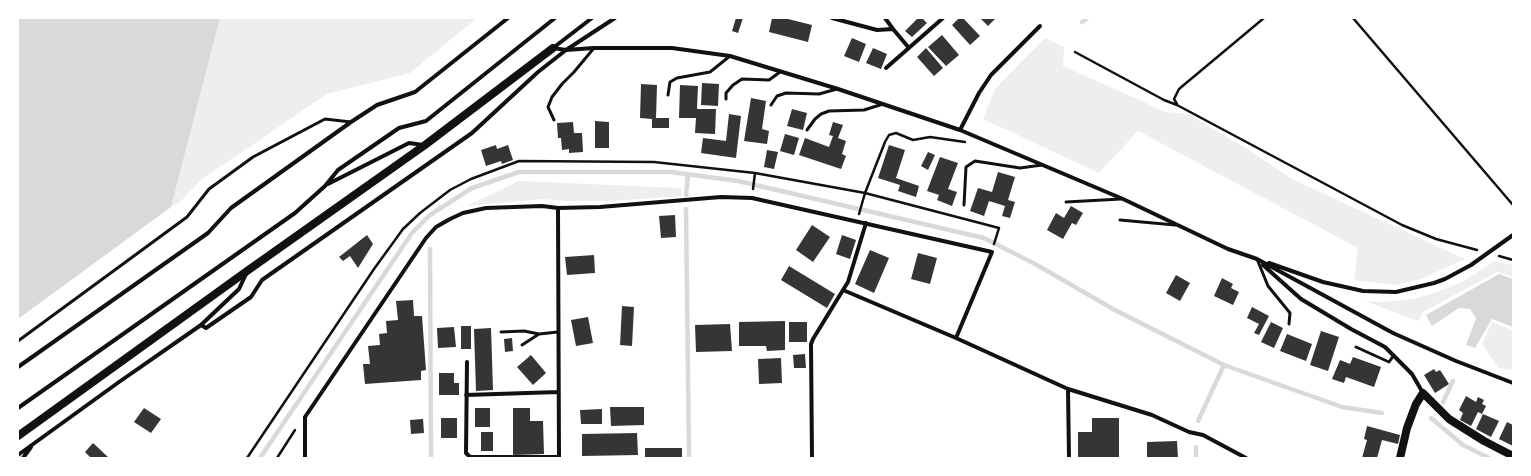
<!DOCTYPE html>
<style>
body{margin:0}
#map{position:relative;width:1531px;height:476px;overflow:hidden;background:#fff;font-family:"Source Sans 3",sans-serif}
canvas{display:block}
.frame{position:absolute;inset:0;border:19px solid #fff;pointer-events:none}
</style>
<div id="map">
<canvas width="1531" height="476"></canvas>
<div class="frame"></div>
</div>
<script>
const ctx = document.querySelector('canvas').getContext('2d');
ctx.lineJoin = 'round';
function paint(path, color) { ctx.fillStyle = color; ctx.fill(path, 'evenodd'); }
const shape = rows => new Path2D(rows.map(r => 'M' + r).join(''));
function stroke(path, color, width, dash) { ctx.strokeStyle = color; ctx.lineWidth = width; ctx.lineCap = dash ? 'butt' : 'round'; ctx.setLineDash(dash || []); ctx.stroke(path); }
paint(shape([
 [220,18,477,18,410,73,327,94,201,180,182,200,171,207],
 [1045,38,1064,47,1063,66,1166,112,1188,114,1249,150,1292,179,1465,259,1421,279,1395,285,1354,280,1358,248,1138,131,1099,173,983,119,995,89],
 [519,181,681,188,682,196,610,201,568,201,543,199,467,206],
 [1495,261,1513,265,1513,277,1497,272,1423,312,1418,321,1365,301,1384,302,1413,299,1435,293,1462,282],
 [1492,322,1513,330,1513,370,1498,368,1482,344]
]), '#eee');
paint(shape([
 [18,18,220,18,171,207,18,319],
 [1499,274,1513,279,1513,327,1492,319,1475,348,1466,345,1476,318,1470,309,1459,308,1432,326,1426,315]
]), '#d9d9d9');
stroke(shape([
 [1082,22,1087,18],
 [686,195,688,174],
 [686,209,689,458],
 [430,249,431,458],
 [1443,402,1453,381],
 [1431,418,1463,445,1489,458],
 [1198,421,1224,365],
 [1196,447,1196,458],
 [260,458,412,233,430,215,472,188,519,172,671,172,738,181,984,238,1037,265,1113,309,1224,365,1342,407,1382,413]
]), '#d9d9d9', 4.5);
paint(shape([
 [736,18,743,18,738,33,732,31],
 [772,18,784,18,812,25,808,42,769,32],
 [918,18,922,18,927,23,912,37,905,31],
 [959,18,963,18,980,36,970,45,952,25],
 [980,18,996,18,988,26],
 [942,35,959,55,946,66,928,47],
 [852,38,866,44,859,62,844,56],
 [873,48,887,54,881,69,866,63],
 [926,48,943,68,934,76,917,57],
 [702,83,719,84,718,106,701,105],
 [641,84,657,85,656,118,669,118,669,128,652,128,652,119,640,118],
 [680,85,698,86,697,109,716,109,715,134,695,133,696,118,679,118],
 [751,98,766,101,762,129,769,131,767,144,744,141],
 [792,109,807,113,803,130,787,126],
 [729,114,741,116,736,158,701,153,703,138,726,141],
 [595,121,609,122,609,148,595,148],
 [573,122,574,133,582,133,583,152,569,153,569,149,562,150,561,138,558,138,557,123],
 [833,122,843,125,838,138,846,141,842,154,846,156,841,169,799,155,805,138,829,147,833,136,829,135],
 [785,134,799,138,794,155,780,151],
 [496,145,497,149,508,145,513,160,502,164,501,161,486,166,481,150],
 [889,145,905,150,896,178,919,186,916,197,898,191,900,185,878,178],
 [767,150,778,152,774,169,764,167],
 [928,152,935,155,928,170,921,166],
 [940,157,958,163,948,189,957,192,952,206,937,200,939,195,927,191],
 [998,172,1015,177,1008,200,1015,202,1010,218,1002,216,1005,206,989,201,984,216,970,211,978,188,992,192],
 [1071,206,1083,213,1076,225,1072,223,1063,239,1047,230,1056,213,1064,218],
 [675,215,676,237,661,238,659,216],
 [812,225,830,237,813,262,796,250],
 [367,235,373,244,358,268,350,256,343,261,339,257],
 [842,235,856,240,850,259,836,254],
 [870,250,889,258,874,293,855,284],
 [918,253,937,258,930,284,911,279],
 [594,255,595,273,567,275,565,257],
 [789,266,835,294,827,308,781,280],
 [1176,275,1190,283,1180,301,1166,293],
 [1222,278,1233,284,1231,288,1239,292,1233,305,1214,296],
 [413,300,414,316,422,316,426,370,421,371,421,380,365,384,363,364,370,364,368,346,380,345,379,334,387,333,386,321,398,320,396,301],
 [622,306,634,307,632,346,620,345],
 [1252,307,1269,316,1259,335,1254,333,1259,324,1247,318],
 [588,317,593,343,576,346,571,320],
 [785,321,785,350,767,351,766,346,739,346,739,322],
 [789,322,807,322,807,342,789,342],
 [1271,322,1283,328,1274,348,1261,342],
 [730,324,732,351,696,352,695,325],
 [461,326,471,326,471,349,461,349],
 [454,327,456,347,438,348,437,328],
 [491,328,493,390,476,391,474,329],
 [1321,331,1339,337,1328,371,1310,365],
 [1287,334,1312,344,1306,361,1280,351],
 [512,338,513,351,505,352,504,339],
 [805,354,806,368,794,368,793,355],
 [531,355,546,373,533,385,517,367],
 [1353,357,1381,367,1374,387,1346,377,1344,383,1332,379,1340,360,1350,364],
 [781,358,782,383,759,384,758,359],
 [1434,369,1436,372,1440,370,1449,384,1435,393,1424,375],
 [439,373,454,373,454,383,459,383,459,395,439,395],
 [1466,396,1476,402,1478,397,1484,400,1482,404,1486,406,1482,414,1478,412,1471,426,1460,420,1463,413,1459,410],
 [610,407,644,407,644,425,611,426],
 [144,408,161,419,151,433,134,422],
 [475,408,490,408,490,427,475,427],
 [513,408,530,408,530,421,543,421,544,454,513,455],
 [602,409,602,424,581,424,580,410],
 [1483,414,1499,421,1491,437,1476,429],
 [441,418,457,418,457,438,441,438],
 [1092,418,1119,418,1119,458,1078,458,1078,432,1092,432],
 [423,419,424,433,411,434,410,420],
 [1507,422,1513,425,1513,446,1499,439],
 [1367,426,1400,435,1398,444,1382,440,1377,458,1362,458,1367,440,1364,439],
 [481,432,493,432,493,451,481,451],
 [637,433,638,455,582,456,582,434],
 [1177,441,1178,458,1147,458,1147,442],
 [93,443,108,457,108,458,91,458,85,452],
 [645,448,682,448,682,458,645,458]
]), '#353535');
stroke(shape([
 [1353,18,1513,205],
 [1075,52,1164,100,1177,105,1402,225,1436,239,1477,250],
 [1177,104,1174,99,1179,89,1264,18],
 [753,189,755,173],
 [859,214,865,193,885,142,889,135,896,133,913,140,930,137,965,142],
 [1499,256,1513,260],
 [247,458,374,269,403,229,420,213,450,190,471,179,519,161,654,162,755,173,865,193,999,228,994,244],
 [277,458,295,430]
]), '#111', 2.5);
stroke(shape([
 [668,95,670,82,677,78,710,72,730,56],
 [726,99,726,93,733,85,742,79,769,80,780,72],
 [771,105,777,96,786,93,819,94,837,89],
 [554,120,548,107,552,97,562,84,574,72,594,48],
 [807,130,815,119,821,114,829,111,864,110,883,104],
 [1066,202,1121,199],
 [964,205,966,167,975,161,1020,168,1042,165],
 [1120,220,1175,225],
 [1257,259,1268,286,1290,313,1289,324],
 [501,332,524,331,539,334,558,332],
 [18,341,187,217,209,189,253,157,325,119,351,122],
 [522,345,539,334],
 [1356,347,1389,362,1394,355]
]), '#111', 3);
stroke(shape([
 [832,18,877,30,893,29,909,48],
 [885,18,893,29],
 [553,48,566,50,594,48,672,48,730,56,838,89,960,130,1123,199,1228,249,1257,259,1393,333,1456,361,1513,383],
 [553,48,592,18],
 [886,68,943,18],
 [960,130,979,93,991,75,1040,26],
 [328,184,409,143,423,145],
 [558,208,559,458],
 [1269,263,1323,282,1363,291,1396,292,1434,283,1445,279,1471,265,1513,235],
 [1263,265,1301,299,1351,329,1385,347,1412,374,1423,393],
 [843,290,848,282,866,223],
 [201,325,206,328,251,297,262,280,472,133,538,72,566,50,615,18],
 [467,362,466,453,470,457,559,457],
 [18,367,208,233,231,208,351,122,377,105,415,92,508,18],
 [1068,389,1069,458],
 [466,395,558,392],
 [18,408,295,213,325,186,338,170,399,128,426,121,555,18],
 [18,455,119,382,201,325,239,289,246,274],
 [23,458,31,447],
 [305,458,305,417,426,238,436,227,450,219,463,213,486,208,542,206,558,208,600,207,721,197,752,198,992,252,956,338],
 [812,458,811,344,813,339,843,290,956,338,1068,389,1152,415,1189,432,1203,435,1246,458]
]), '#111', 4);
stroke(shape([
 [18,436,247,271,425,145,553,48],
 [1400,458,1407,428,1416,404,1423,393,1449,419,1484,441,1513,456]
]), '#111', 8);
</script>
